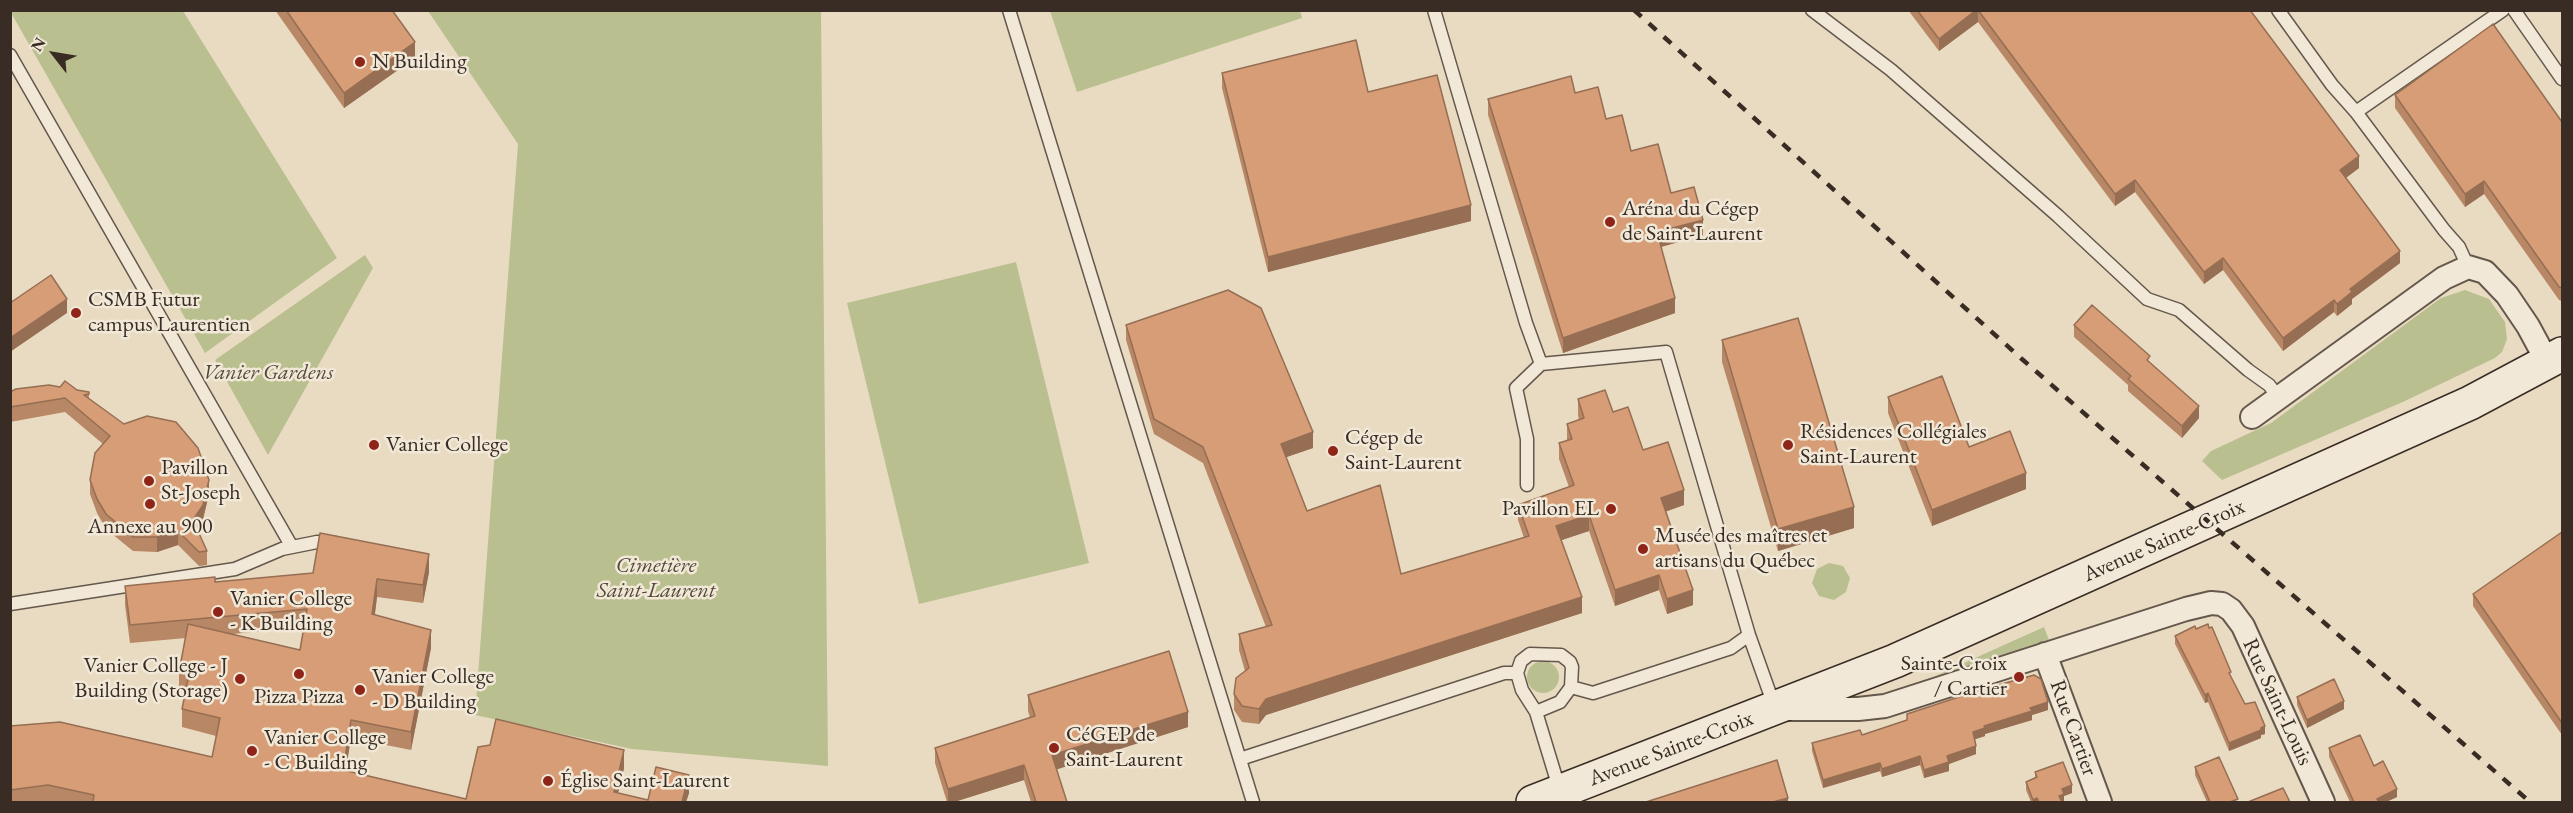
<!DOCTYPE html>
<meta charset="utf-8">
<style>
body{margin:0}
#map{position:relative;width:2573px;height:813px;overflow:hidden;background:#e9dbc2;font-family:"EB Garamond",serif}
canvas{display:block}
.frame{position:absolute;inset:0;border:12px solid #382c24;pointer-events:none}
.north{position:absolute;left:24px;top:24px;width:60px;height:60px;-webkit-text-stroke:4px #f1e8d7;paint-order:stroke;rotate:301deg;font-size:16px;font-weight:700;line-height:24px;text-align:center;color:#382c24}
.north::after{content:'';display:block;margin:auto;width:21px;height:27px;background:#382c24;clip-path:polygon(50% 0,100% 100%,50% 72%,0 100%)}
</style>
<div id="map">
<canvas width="2573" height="813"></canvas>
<div class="frame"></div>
<div class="north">N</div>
</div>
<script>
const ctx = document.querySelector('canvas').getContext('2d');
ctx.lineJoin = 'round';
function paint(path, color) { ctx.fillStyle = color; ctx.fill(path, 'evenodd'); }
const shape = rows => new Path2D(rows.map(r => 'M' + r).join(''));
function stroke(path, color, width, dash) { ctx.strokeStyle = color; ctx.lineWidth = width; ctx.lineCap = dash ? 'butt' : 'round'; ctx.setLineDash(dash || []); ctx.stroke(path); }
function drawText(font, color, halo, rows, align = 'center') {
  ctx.font = font + ' "EB Garamond",serif'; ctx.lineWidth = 5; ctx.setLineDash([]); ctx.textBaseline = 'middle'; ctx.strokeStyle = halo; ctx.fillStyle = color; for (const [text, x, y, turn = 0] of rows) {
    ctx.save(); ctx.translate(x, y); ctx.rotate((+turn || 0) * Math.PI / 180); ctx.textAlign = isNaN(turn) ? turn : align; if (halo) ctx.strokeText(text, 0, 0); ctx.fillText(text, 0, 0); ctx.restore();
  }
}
paint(shape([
 [1300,10,1302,18,1077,92,1050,11],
 [10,11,183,11,337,258,205,353],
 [428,11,821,11,828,766,632,749,475,715,518,144],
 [365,255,373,268,268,455,215,360],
 [1016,262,1089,563,919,604,847,303],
 [2465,290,2489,299,2505,322,2507,339,2502,352,2495,358,2405,401,2222,480,2202,461,2211,451,2271,423,2441,298],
 [1829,563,1843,566,1850,578,1846,592,1834,600,1819,596,1812,583,1817,569],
 [2044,627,2049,640,1935,676],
 '1527 677a16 16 0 1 1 32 0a16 16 0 1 1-32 0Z'
]), '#babf90');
const lane = shape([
 [1009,10,1253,802],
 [1434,10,1526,323,1541,364,1516,388,1527,439,1527,485],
 [1812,10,1891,70,2058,216,2147,299,2179,310,2248,370,2269,385,2279,398],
 [2278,10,2332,85,2356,112],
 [2514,10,2562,79],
 [10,55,292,547],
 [2468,267,2459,247,2444,230,2356,112,2503,10],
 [1541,364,1666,352,1749,635,1775,708],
 [10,604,235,569,282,549,317,542,335,543],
 [1571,687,1593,693,1731,648,1749,635],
 [1536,712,1560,702,1571,687,1572,667,1570,662,1561,655,1530,654,1521,661,1517,673,1522,690,1536,712,1560,791],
 [1240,759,1504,673,1517,673]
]);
const street = shape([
 [2252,417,2444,278,2468,267,2485,272,2507,295,2528,326,2548,363],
 [2045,654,2100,802],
 [1789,709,1858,709,1885,706,2186,609,2211,603,2222,604,2231,610,2243,626,2323,802]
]);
const secondary = shape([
 [1533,802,1895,661,2470,403,2562,354]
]);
stroke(lane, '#64584c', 15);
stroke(street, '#64584c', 26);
stroke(secondary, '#382c24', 36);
stroke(lane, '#f1e8d7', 12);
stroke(street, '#f1e8d7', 22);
stroke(secondary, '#f1e8d7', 33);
stroke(shape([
 [1634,10,2023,360,2530,802]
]), '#382c24', 4.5, [10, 10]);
paint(shape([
 [275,10,392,10,415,58,344,108],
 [1908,10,2250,10,2359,168,2346,178,2400,263,2352,299,2352,304,2337,316,2334,312,2283,351,2223,270,2204,284,2135,192,2115,206,1978,22,1939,51],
 [1222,73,1368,92,1471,221,1268,272,1222,88],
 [2395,95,2562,122,2562,301,2559,300,2484,194,2465,207,2395,108],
 [1488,99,1606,119,1631,151,1671,193,1703,235,1661,247,1675,313,1563,353,1488,115],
 [1126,325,1313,448,1286,457,1307,511,1401,574,1524,538,1518,520,1518,505,1569,487,1559,459,1559,443,1567,441,1567,424,1579,420,1578,415,1578,399,1613,412,1684,505,1665,512,1693,605,1667,614,1659,590,1615,606,1589,531,1561,540,1582,613,1266,715,1259,724,1242,722,1234,710,1234,694,1245,671,1239,650,1239,634,1266,627,1203,463,1154,434,1126,340],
 [2074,325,2199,418,2182,438,2128,391,2128,385,2074,337],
 [1722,340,1854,528,1778,551,1722,362],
 [77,390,89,392,89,398,209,494,203,519,197,529,207,551,207,565,199,566,178,545,157,552,133,551,106,529,97,513,90,494,90,480,103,444,65,412,10,422,10,392],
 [1888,397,2026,489,1932,526,1888,413],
 [2562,532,2562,735,2473,606,2473,594],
 [429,572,423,603,377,597,375,615,431,648,411,750,351,738,345,770,466,799,624,768,618,793,648,800,689,793,686,802,10,802,10,726,212,757,216,736,182,727,182,709,186,691,179,690,179,672,186,638,130,643,125,605,125,586],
 [304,627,300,650,233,634],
 [2209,628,2231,676,2245,704,2265,734,2261,735,2261,738,2229,751,2208,702,2205,703,2175,644,2175,636,2196,629],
 [1028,695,1188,727,1056,769,1067,802,1031,802,1024,780,954,802,947,802,935,763,935,748,1030,718,1028,711],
 [2297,697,2344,709,2307,728,2297,705],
 [2048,710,2032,715,2032,720,1985,734,1985,736,1975,739,1976,754,1949,764,1949,771,1924,778,1920,765,1882,777,1880,771,1823,788,1812,751,1812,743,1862,735,1907,720],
 [2329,748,2374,766,2397,797,2386,802,2350,802,2329,757],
 [2195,767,2238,802,2207,802,2195,775],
 [2035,772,2072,793,2064,796,2064,802,2031,802,2026,790,2026,782,2035,778]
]), '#b88765');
paint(shape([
 [1976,10,1978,10,1978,22,1939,51,1939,39],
 [415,42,415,58,344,108,344,93],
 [2359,156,2359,168,2340,182,2340,170],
 [2135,180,2135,192,2115,206,2115,194],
 [2484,181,2484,194,2465,207,2465,194],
 [1471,205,1471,221,1268,272,1268,257],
 [1703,220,1703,235,1657,248,1657,232],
 [2400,251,2400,263,2352,299,2352,304,2337,316,2337,304,2350,289],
 [2223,258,2223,270,2204,284,2204,272],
 [1675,298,1675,313,1563,353,1563,338],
 [67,299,67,313,10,352,10,338],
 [2334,300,2334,312,2283,351,2283,338],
 [2199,406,2199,418,2182,438,2182,426],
 [1313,432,1313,448,1281,459,1281,444],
 [2026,473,2026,489,1932,526,1932,510],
 [209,480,209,494,203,519,193,534,193,520],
 [1684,490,1684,505,1661,513,1661,498],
 [1854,507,1854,528,1778,551,1778,529],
 [1589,515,1589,531,1556,542,1556,526],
 [178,531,178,545,157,552,157,537],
 [429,554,429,572,423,603,423,585],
 [1659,575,1659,590,1615,606,1615,590],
 [377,579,377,597,372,633,372,614],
 [1693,590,1693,605,1667,614,1667,599],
 [1582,597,1582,613,1266,715,1259,724,1259,709,1266,699],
 [431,630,431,648,411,750,411,732],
 [2208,693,2208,702,2205,703,2205,695],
 [2344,701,2344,709,2307,728,2307,720],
 [2048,702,2048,710,2032,715,2032,720,1985,734,1985,736,1973,740,1973,732,1984,726,2030,708],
 [1188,712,1188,727,1052,771,1052,755],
 [351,720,351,738,343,788,343,770],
 [2265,726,2265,734,2261,735,2261,738,2229,751,2229,743],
 [1976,746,1976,754,1949,764,1949,771,1924,778,1924,770,1947,756],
 [624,750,624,768,616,802,614,792],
 [1920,756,1920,765,1882,777,1882,769],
 [1880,763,1880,771,1823,788,1823,780],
 [1024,765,1024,780,954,802,948,802,948,789],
 [689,775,689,793,686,802,682,802],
 [2072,785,2072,793,2064,796,2064,802,2059,802,2059,796,2062,789],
 [2397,789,2397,797,2386,802,2377,802,2377,799],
 [1788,798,1788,802,1773,802],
 [2037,798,2037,802,2033,802,2033,800]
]), '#966e53');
const building = shape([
 [286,10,392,10,415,42,344,93,286,10],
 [1917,10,1976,10,1939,39,1917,10],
 [1978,10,2250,10,2359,156,2340,170,2400,251,2350,289,2352,292,2337,304,2334,300,2283,338,2223,258,2204,272,2135,180,2115,194,1978,10],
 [2493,24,2562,122,2562,288,2559,287,2484,181,2465,194,2395,95,2493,24],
 [1356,40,1368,92,1437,75,1471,205,1268,257,1222,73,1356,40],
 [1571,76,1575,93,1598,87,1606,119,1622,115,1631,151,1658,144,1671,193,1694,187,1703,220,1657,232,1675,298,1563,338,1488,99,1571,76],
 [51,275,67,299,10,338,10,303,51,275],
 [1228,290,1261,308,1313,432,1281,444,1307,511,1380,485,1401,574,1529,536,1518,505,1574,485,1559,443,1572,439,1567,424,1584,418,1578,399,1605,390,1613,412,1628,407,1643,450,1668,442,1684,490,1661,498,1693,590,1667,599,1659,575,1615,590,1589,515,1556,526,1582,597,1266,699,1259,709,1242,706,1234,694,1236,678,1249,668,1239,634,1272,625,1203,447,1154,419,1126,325,1228,290],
 [2092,305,2150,356,2147,360,2199,406,2182,426,2128,379,2131,376,2074,325,2092,305],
 [1798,318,1854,507,1778,529,1722,340,1798,318],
 [1942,376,1969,447,2010,431,2026,473,1932,510,1888,397,1942,376],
 [65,381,77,390,89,392,89,394,84,395,124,424,147,416,176,422,198,448,209,480,203,505,193,520,207,551,199,552,178,531,157,537,133,537,106,514,97,499,90,480,95,453,110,436,65,398,10,407,10,392,16,389,49,385,60,387,65,381],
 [2562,532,2562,723,2473,594,2562,532],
 [320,533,429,554,423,585,377,579,372,614,431,630,411,732,351,720,343,770,466,799,478,747,490,745,496,719,624,750,614,792,648,800,656,767,689,775,682,802,93,802,94,795,48,785,10,790,10,726,60,722,212,757,220,718,182,709,189,674,179,672,188,624,300,650,307,609,130,625,125,586,215,577,215,582,313,573,320,533],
 [2208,624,2209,628,2212,627,2231,672,2229,673,2245,704,2255,702,2265,726,2261,728,2261,730,2229,743,2208,693,2205,695,2175,636,2195,626,2196,629,2208,624],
 [1169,651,1188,712,1052,755,1067,802,1036,802,1024,765,948,789,935,748,1035,716,1028,695,1169,651],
 [2034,675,2041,679,2048,702,2030,708,2032,711,1984,726,1985,728,1973,732,1976,746,1947,756,1949,762,1924,770,1920,756,1882,769,1880,763,1823,780,1812,743,1860,730,1862,735,1907,720,1907,714,1977,691,2034,675],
 [2334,679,2344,701,2307,720,2297,697,2334,679],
 [2360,735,2374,766,2383,761,2397,789,2377,799,2379,802,2354,802,2329,748,2360,735],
 [2219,757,2238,799,2230,802,2210,802,2195,767,2219,757],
 [1777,760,1788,798,1773,802,1646,802,1777,760],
 [2063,762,2072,785,2062,789,2064,794,2059,796,2062,802,2039,802,2037,798,2033,800,2026,782,2037,777,2035,772,2063,762],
 [2283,788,2290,802,2248,802,2283,788]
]);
paint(building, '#d69d76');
stroke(building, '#966e53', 1.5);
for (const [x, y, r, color] of [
 [360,62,6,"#8f2418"],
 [1610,222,6,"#8f2418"],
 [76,313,6,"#8f2418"],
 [374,445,6,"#8f2418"],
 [1788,445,6,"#8f2418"],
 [1333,451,6,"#8f2418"],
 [149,481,6,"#8f2418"],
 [150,504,6,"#8f2418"],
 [1611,509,6,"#8f2418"],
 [1643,549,6,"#8f2418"],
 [218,612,6,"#8f2418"],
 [299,674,6,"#8f2418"],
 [2019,677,6,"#8f2418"],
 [240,679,6,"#8f2418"],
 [360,690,6,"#8f2418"],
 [1054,748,6,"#8f2418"],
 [252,751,6,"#8f2418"],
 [548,781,6,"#8f2418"]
]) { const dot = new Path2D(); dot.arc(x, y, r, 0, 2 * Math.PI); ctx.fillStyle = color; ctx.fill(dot); stroke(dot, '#f1e8d7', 2); }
drawText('22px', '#382c24', '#f1e8d7', [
 ["N Building",372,62],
 ["Aréna du Cégep",1622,209],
 ["de Saint-Laurent",1622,234],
 ["CSMB Futur",88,300],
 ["campus Laurentien",88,325],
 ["Résidences Collégiales",1800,432],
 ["Saint-Laurent",1800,457],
 ["Cégep de",1345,438],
 ["Saint-Laurent",1345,463],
 ["Vanier College",386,445],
 ["Pavillon",161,468],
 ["St-Joseph",161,493],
 ["Pavillon EL",1599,509,"right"],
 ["Annexe au 900",150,527,"center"],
 ["Musée des maîtres et",1655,536],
 ["artisans du Québec",1655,561],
 ["Vanier College",230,599],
 ["- K Building",230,624],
 ["Sainte-Croix",2007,664,"right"],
 ["/ Cartier",2007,689,"right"],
 ["Vanier College - J",228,666,"right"],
 ["Building (Storage)",228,691,"right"],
 ["Vanier College",372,677],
 ["- D Building",372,702],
 ["Pizza Pizza",299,697,"center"],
 ["CéGEP de",1066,735],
 ["Saint-Laurent",1066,760],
 ["Vanier College",264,738],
 ["- C Building",264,763],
 ["Église Saint-Laurent",560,781]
], 'left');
drawText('italic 22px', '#52493a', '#f1e8d7', [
 ["Vanier Gardens",268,373],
 ["Cimetière",656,566],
 ["Saint-Laurent",656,591]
]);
drawText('22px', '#382c24', '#f1e8d7', [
 ["Avenue Sainte-Croix",2164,541,-24],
 ["Rue Saint-Louis",2277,702,65],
 ["Rue Cartier",2073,728,70],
 ["Avenue Sainte-Croix",1671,749,-21]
]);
</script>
